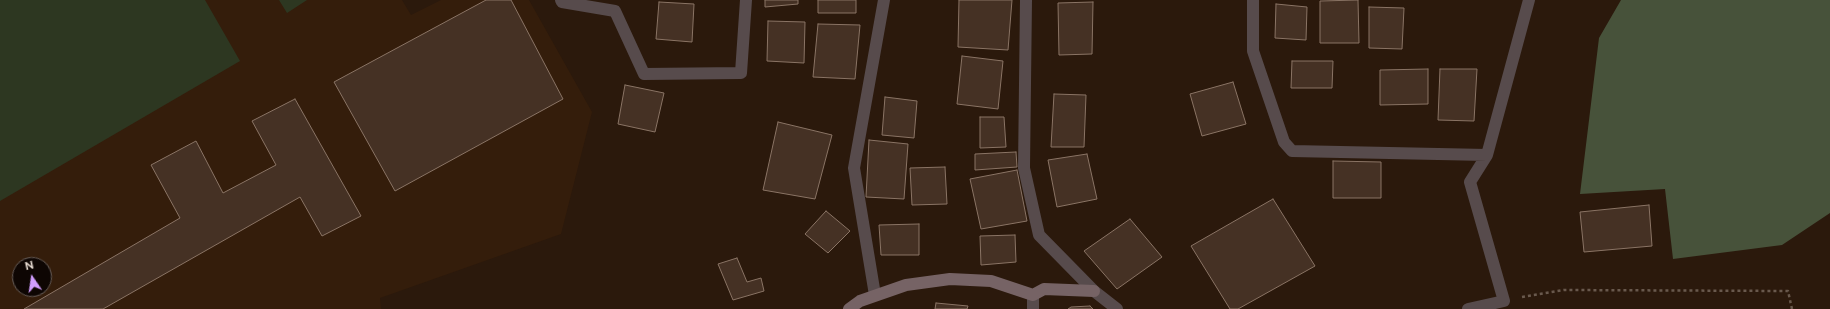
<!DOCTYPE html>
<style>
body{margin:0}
#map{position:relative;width:1830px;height:309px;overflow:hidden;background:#2b190c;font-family:Raleway,sans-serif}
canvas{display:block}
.north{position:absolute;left:12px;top:257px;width:40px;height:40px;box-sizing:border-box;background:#0e0603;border:1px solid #665c57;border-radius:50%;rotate:347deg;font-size:11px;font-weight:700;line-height:16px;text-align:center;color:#e9ddd4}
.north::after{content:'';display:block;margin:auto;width:14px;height:18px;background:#d19dfe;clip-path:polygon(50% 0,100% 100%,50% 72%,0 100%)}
</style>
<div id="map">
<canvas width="1830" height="309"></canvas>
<div class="north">N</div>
</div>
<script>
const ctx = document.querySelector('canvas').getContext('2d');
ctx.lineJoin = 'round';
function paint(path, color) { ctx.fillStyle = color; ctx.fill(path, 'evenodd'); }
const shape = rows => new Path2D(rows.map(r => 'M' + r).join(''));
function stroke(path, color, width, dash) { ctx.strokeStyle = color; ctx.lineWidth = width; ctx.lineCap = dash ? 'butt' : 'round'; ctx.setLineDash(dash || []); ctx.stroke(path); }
paint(shape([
 [0,0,402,0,411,15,441,0,529,0,592,112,561,234,380,298,381,309,0,309],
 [20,265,44,265,44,289,20,289]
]), '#341d0b');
paint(shape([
 [0,0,205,0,240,61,0,201],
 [279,0,307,0,287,13]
]), '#2d3721');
paint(shape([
 [1621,0,1830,0,1830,213,1782,245,1673,259,1665,189,1580,194,1599,38]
]), '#47523a');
const building = shape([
 [486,0,511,0,563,99,395,191,334,82,486,0],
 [765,0,798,0,798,4,765,7,765,0],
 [818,0,856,0,856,13,818,13,818,0],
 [959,0,1012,0,1008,50,958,47,959,0],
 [1358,0,1359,43,1320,43,1320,1,1358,0],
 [659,2,694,4,692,42,656,39,659,2],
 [1093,2,1092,54,1059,55,1058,3,1093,2],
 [1276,4,1307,7,1306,40,1275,38,1276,4],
 [1369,7,1404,8,1402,49,1369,48,1369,7],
 [768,21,805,22,804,63,767,61,768,21],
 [818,24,860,25,855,79,813,77,818,24],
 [962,56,1003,61,998,109,957,104,962,56],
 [1292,61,1333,61,1332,88,1291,88,1292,61],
 [1428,69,1428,104,1380,105,1380,70,1428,69],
 [1440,69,1477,69,1474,121,1438,120,1440,69],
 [1233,82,1246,124,1202,136,1190,94,1233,82],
 [625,85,664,93,655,132,618,124,625,85],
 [1054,94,1086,95,1084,147,1051,147,1054,94],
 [885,97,917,101,914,138,882,135,885,97],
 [295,99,361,216,322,236,300,197,103,309,24,309,180,218,151,165,196,141,223,193,276,165,252,121,295,99],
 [980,117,1004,117,1006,147,980,148,980,117],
 [778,122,832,135,815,199,763,190,778,122],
 [869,140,908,144,904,199,866,197,869,140],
 [1016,152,1017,167,975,170,975,154,1016,152],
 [1087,154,1097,199,1057,207,1048,160,1087,154],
 [1333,161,1381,162,1381,198,1333,198,1333,161],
 [945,167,947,204,912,205,910,168,945,167],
 [1017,170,1027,221,981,229,970,179,1017,170],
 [1273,199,1315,266,1238,309,1230,309,1191,246,1273,199],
 [1649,205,1652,246,1584,252,1580,212,1649,205],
 [826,211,850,231,828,253,805,234,826,211],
 [1130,219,1162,257,1117,289,1084,251,1130,219],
 [919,224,919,255,881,255,879,225,919,224],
 [1015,235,1016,262,981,265,980,236,1015,235],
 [737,258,747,282,761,278,764,291,733,300,718,264,737,258],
 [936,303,968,306,967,309,935,309,936,303],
 [1090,306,1093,309,1068,309,1071,307,1090,306]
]);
paint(building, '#453124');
stroke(building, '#8a7465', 1);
stroke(shape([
 [1522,297,1564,290,1788,291,1792,309]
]), '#69594d', 2.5, [3, 3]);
stroke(shape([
 [561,0,562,2,615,11,644,74,741,73,746,0],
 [1026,0,1024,168,1039,235,1094,291,1117,309],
 [1253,0,1253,51,1284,142,1292,151,1487,155],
 [875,295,854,168,884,0],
 [1033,309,1033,295],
 [1468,309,1504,301,1470,182,1487,155,1529,0]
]), '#574b4c', 12);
stroke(shape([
 [849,309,860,301,906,285,950,279,991,281,1033,295,1044,289,1094,291]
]), '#766365', 12);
</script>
